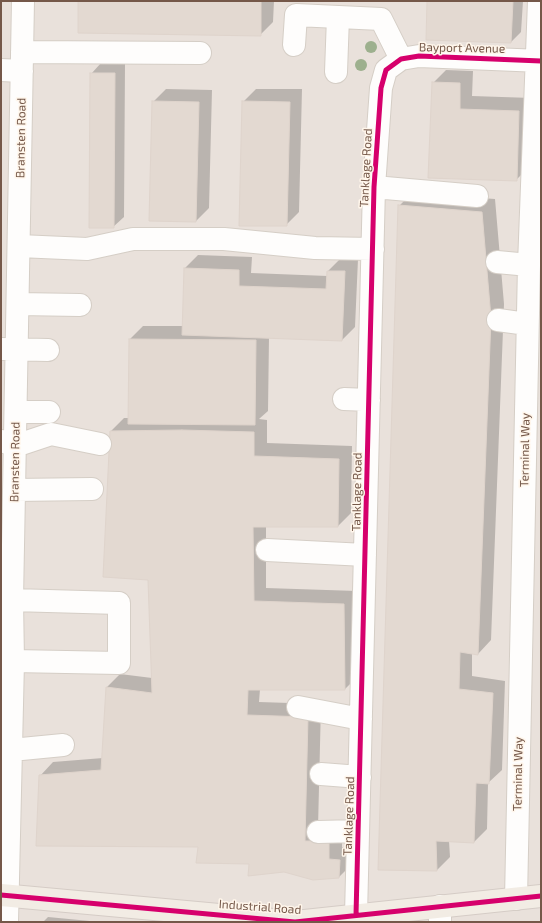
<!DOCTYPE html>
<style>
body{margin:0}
#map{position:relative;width:542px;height:923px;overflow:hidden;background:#f6f1ea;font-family:"Exo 2",sans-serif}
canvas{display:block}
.frame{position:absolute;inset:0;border:2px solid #755849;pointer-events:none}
</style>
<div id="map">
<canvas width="542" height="923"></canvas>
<div class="frame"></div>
</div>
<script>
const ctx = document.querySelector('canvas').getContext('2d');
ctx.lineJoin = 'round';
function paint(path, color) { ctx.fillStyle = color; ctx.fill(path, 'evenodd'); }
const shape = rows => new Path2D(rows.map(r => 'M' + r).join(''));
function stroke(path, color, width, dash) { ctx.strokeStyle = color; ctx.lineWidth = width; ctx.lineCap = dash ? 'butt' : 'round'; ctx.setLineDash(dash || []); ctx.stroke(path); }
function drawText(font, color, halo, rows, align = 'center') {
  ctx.font = font + ' "Exo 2",sans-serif'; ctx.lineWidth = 3; ctx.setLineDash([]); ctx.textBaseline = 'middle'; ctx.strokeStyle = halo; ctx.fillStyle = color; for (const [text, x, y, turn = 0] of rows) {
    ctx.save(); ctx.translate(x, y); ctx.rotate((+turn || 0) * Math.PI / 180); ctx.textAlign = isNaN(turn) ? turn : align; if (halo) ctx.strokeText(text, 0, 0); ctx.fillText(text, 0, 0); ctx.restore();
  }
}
paint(shape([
 [1,1,541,1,541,922,1,922]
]), '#e9e1db');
paint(shape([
 [79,1,274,1,273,22,260,35],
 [428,1,523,1,521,32,511,42,427,39],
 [101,63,125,64,124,217,113,227,91,74],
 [446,70,473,71,472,96,532,98,529,167,516,180,433,83],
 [166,89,212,90,209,208,196,221,153,102],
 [256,89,302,89,299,212,286,225,243,102],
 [412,193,495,199,504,304,491,640,478,654,472,653,472,676,505,681,502,770,488,783,487,829,474,842,449,841,450,857,437,870,379,869,399,206],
 [198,255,252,257,251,273,328,276,328,271,341,258,358,259,355,327,342,340,269,337,268,411,259,419,267,420,267,443,352,446,351,513,338,526,266,526,266,588,357,591,358,676,345,689,260,689,259,702,321,704,318,828,342,828,342,847,352,847,352,864,339,877,250,863,199,846,40,776,53,762,103,758,107,687,120,674,152,678,149,579,111,431,124,418,129,418,130,339,143,326,183,326,185,268],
 [48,917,100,922,43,922]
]), '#0003');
const building = shape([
 [78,1,261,1,261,36,78,33,78,1],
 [427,1,513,1,511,43,426,40,427,1],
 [90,73,115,73,114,228,89,228,90,73],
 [432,82,460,83,460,109,519,111,517,181,428,178,432,82],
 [152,101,199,102,196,222,149,221,152,101],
 [242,101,290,102,287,226,239,226,242,101],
 [398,205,482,212,491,318,478,655,460,652,459,689,493,693,489,784,476,783,474,843,436,841,437,871,378,870,398,205],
 [184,268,239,270,239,286,326,289,327,271,345,271,342,341,182,335,184,268],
 [129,339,256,340,255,425,128,424,129,339],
 [182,430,254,432,254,456,339,459,338,527,253,527,254,601,344,604,345,690,248,690,247,715,308,717,305,841,329,841,329,859,340,860,339,878,313,880,284,872,248,876,249,864,196,863,198,847,36,846,39,775,101,770,106,687,152,693,148,580,103,577,110,431,182,430]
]);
paint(building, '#e3d9d1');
stroke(building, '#dfd4cc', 1);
const minor = shape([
 [294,45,296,15,381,19,401,59],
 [22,52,200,53],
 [1,70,22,71],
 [336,72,338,17],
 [374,187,477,196],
 [19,246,87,249,133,239,224,239,315,248,373,249],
 [497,262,529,265],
 [18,304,80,305],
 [498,320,527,324],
 [1,349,48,350],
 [344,399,369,400],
 [16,412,49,412],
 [2,441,15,446,51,434,100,444],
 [14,490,92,489],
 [267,550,365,555],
 [12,600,119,603,119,663,13,661],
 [298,707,361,719],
 [1,751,63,745],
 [321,774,360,777],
 [318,832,358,831],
 [516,899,529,265,539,1],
 [440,906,440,922],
 [356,915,374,187,381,88,386,70,401,59,419,56,541,61],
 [7,922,13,661,12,600,23,1]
]);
const major = shape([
 [1,895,295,922,541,896]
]);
stroke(minor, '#d5cec6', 24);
stroke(major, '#d5ccc6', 24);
stroke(minor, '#fefdfc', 22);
stroke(major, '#f2ece4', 22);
stroke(shape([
 [1,895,295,922,541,896],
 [356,915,374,187,381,88,386,70,401,59,419,56,541,61]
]), '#d6006c', 5);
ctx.fillStyle = '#9db08e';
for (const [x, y] of [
 [371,47],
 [361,65]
]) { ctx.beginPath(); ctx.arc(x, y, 6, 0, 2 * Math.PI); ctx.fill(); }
drawText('12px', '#755849', '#fff6eb', [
 ["Bayport Avenue",462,48,1],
 ["Bransten Road",21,138,-89],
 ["Tanklage Road",366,168,-87],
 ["Terminal Way",525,450,-89],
 ["Bransten Road",15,462,-89],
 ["Tanklage Road",357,492,-89],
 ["Terminal Way",518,774,-89],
 ["Tanklage Road",349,816,-88],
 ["Industrial Road",260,907,4]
]);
</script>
